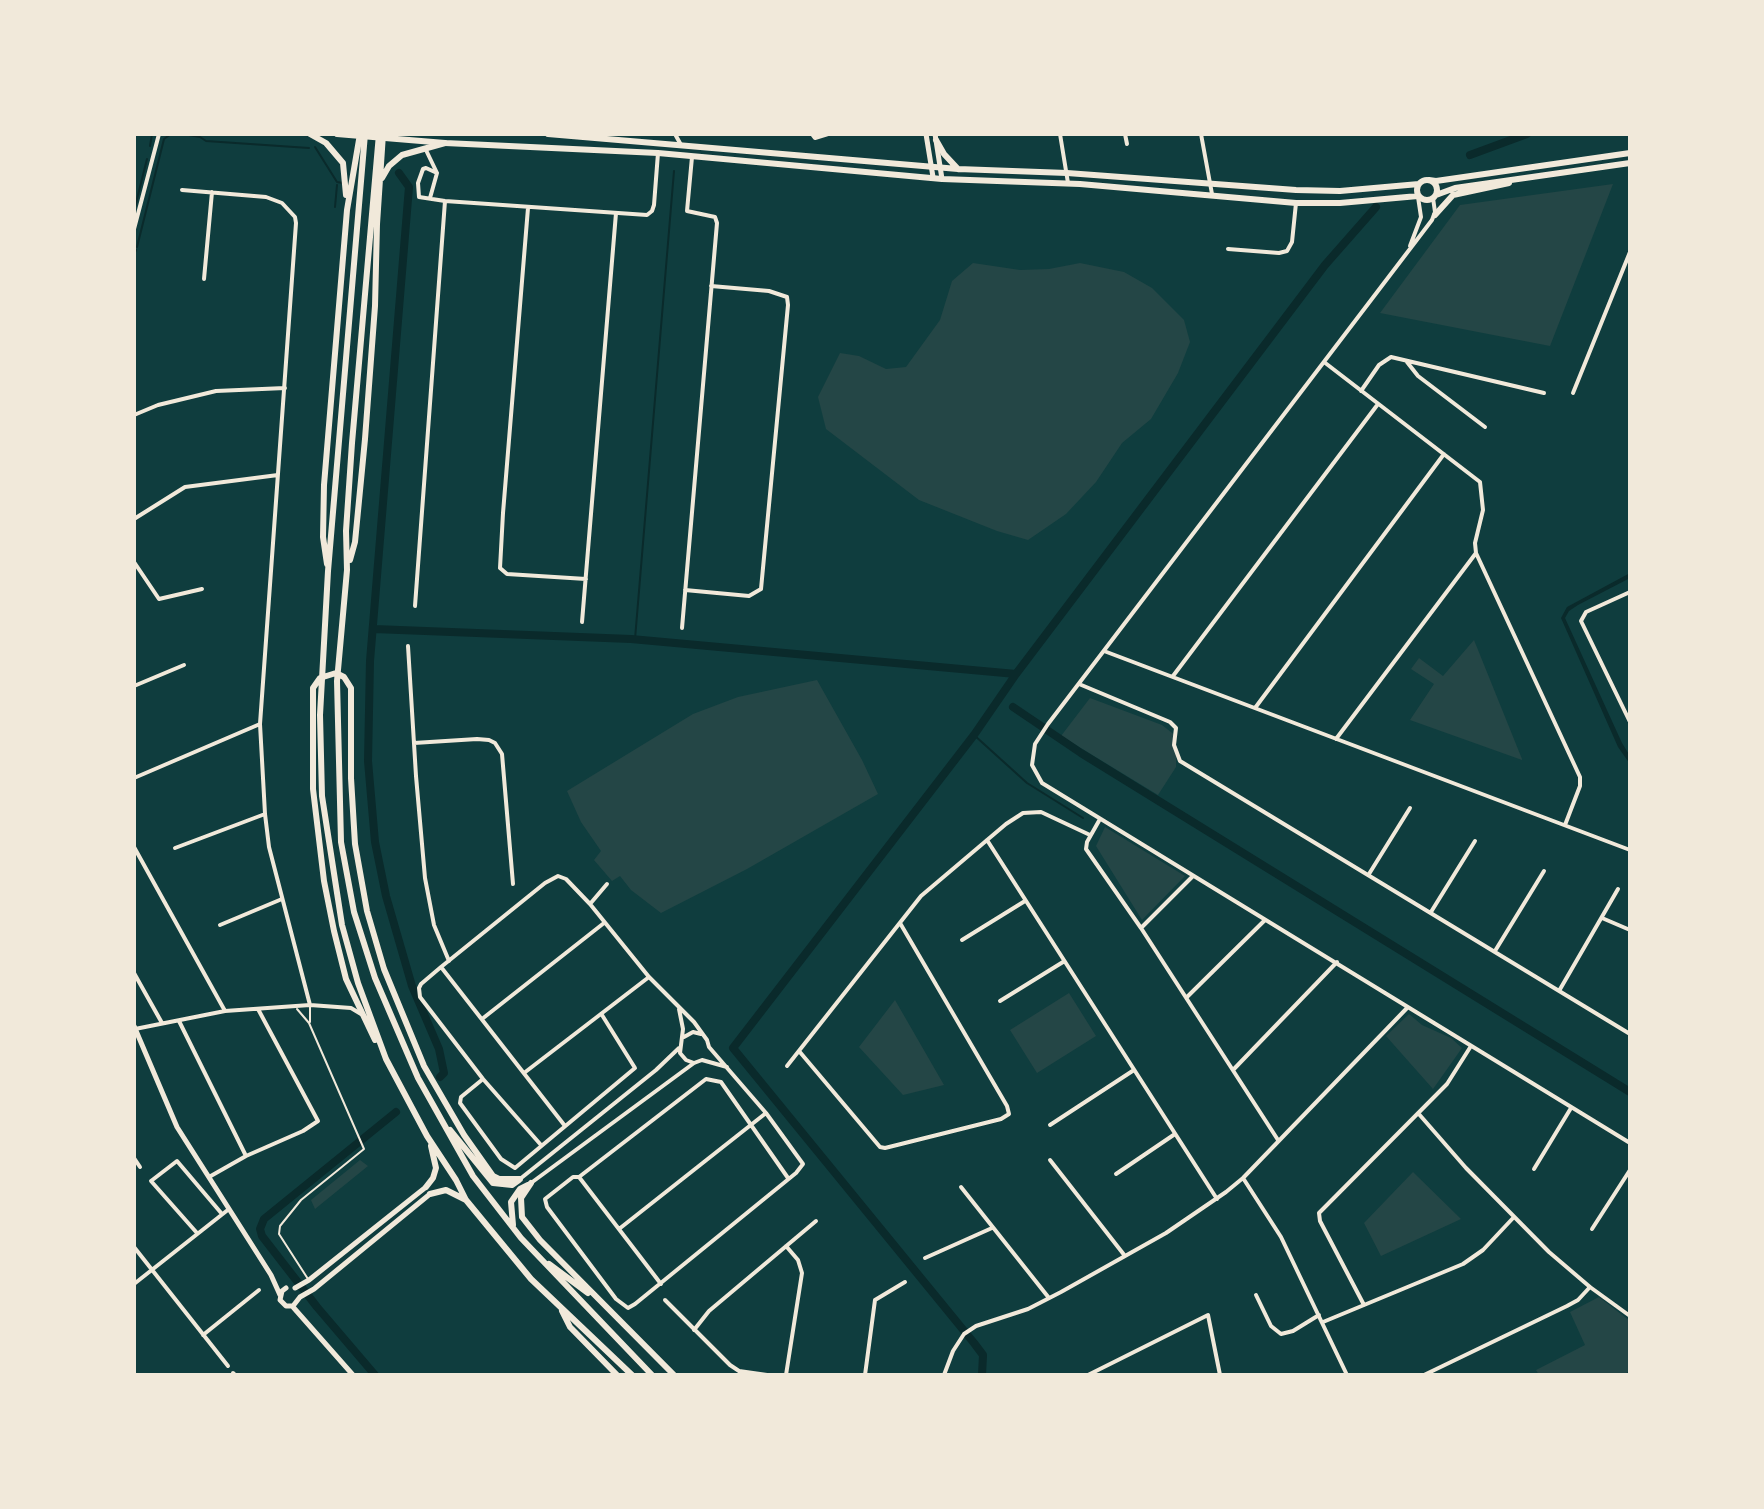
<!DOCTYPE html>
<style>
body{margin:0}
#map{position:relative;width:1764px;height:1509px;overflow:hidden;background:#0f3d3e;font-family:Karla,sans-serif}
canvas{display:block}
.frame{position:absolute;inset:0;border:136px solid #f1e9da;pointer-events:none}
</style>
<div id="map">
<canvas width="1764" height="1509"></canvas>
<div class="frame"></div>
</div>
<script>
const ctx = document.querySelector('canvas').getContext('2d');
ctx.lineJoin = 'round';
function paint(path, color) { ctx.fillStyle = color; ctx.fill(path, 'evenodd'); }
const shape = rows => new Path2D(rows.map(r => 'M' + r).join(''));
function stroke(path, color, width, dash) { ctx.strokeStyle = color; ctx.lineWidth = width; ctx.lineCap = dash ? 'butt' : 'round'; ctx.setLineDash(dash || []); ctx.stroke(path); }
paint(shape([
 [1613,184,1550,346,1380,313,1460,205],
 [973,263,1020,270,1049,269,1080,263,1124,272,1152,288,1184,320,1190,342,1178,373,1151,419,1122,443,1096,482,1066,514,1028,540,997,531,919,500,826,429,818,397,840,353,859,356,886,369,906,367,940,320,952,281],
 [1474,640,1522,759,1522,760,1410,720,1434,684,1411,669,1419,658,1443,676],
 [817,680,862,760,878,794,747,869,661,913,631,890,620,876,612,881,594,860,601,851,581,822,567,791,693,714,738,697],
 [1090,698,1162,725,1176,736,1176,767,1158,795,1061,736],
 [1105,827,1185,876,1142,920,1096,846],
 [1069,993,1096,1036,1037,1073,1010,1030],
 [895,1000,944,1085,903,1095,859,1047],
 [1409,1014,1422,1025,1451,1038,1462,1048,1433,1089,1386,1036],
 [360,1160,368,1166,315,1209,311,1200],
 [1413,1172,1461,1219,1381,1256,1364,1223],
 [1599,1297,1630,1321,1630,1370,1624,1375,1539,1375,1536,1370,1585,1345,1570,1312]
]), '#244646');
paint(shape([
 [1630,573,1630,578,1578,605,1569,611,1565,618,1622,743,1630,756,1630,764,1618,747,1561,618,1567,607]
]), '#0a2a2b');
stroke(shape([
 [183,134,200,137,206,141,309,148],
 [150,146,152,134],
 [315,147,337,182,343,183],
 [335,207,337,185],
 [134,211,147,159],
 [137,247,164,139,171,134],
 [134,254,136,250],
 [635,639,674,171],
 [974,735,1027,783,1083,818]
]), '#0a2a2b', 2);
stroke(shape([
 [1470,155,1527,134],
 [399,173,409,187,370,661,368,761,375,842,386,896,412,986,439,1049,444,1073,440,1077],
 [374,629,631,639,1016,674],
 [1013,707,1081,753,1630,1092],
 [375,1375,317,1307,262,1236,260,1229,264,1219,396,1112],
 [982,1375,983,1355,974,1343,733,1048,974,735,1016,674,1325,265,1376,207]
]), '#0a2a2b', 8);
stroke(shape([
 [297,1009,309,1023,364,1149,301,1200,280,1226,279,1234,308,1279],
 [310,1022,310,1005]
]), '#f1e9da', 2);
stroke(shape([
 [675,134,681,145],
 [812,134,815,138,828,134],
 [1060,134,1068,183],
 [1125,134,1127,144],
 [1201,134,1212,194],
 [425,148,437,173,430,198],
 [437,173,426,168,423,169,418,183,419,197,445,201,647,215,652,211,654,205,658,153],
 [182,190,266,197,282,203,295,217,296,223,260,724,265,814,269,847,310,1005],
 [1433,198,1435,212,1432,220,1048,724,1035,744,1032,765,1042,783,1630,1143],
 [528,208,503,513,500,568,507,574,586,579],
 [134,229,159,134],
 [1410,246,1421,217,1418,197],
 [1228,249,1279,253,1287,251,1292,242,1296,203],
 [204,279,212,192],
 [1324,362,1480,482,1483,510,1475,543,1476,553,1580,777,1580,786,1565,825],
 [1407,362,1418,376,1485,427],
 [1361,391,1379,365,1391,357,1544,393],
 [1573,393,1630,252],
 [134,415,158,405,216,391,285,388],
 [134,519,185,487,278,475],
 [134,562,159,599,202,589],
 [685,590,749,596,761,589,788,305,787,297,769,291,711,286],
 [1630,592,1586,612,1581,621,1630,722],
 [415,606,445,201],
 [582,622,616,213],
 [682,628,717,223,715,217,687,211,692,157],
 [408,646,416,776,425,878,434,925,449,961],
 [1104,651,1630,850],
 [1173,676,1378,404],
 [1079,684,1170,722,1176,728,1174,745,1180,761,1630,1034],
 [134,686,184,665],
 [1255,708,1444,454],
 [1336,739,1476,553],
 [414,743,477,739,489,740,495,743,502,754,513,884],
 [134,778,260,724],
 [1100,819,1087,842,1086,849,1141,928,1278,1140],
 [987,840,1217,1199],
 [134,847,225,1011],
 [175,848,265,814],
 [1369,874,1410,808],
 [590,904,607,884],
 [1431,912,1475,841],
 [1602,918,1630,930],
 [220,925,282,899],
 [1141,928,1193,876],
 [962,940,1025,901],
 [1495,951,1544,871],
 [441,967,565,1126],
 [134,973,162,1023],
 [1559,991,1618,889],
 [1187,997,1265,920],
 [1000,1001,1063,962],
 [679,1009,683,1029,680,1053,686,1060,694,1063],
 [482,1019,604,923],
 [179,1021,246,1156],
 [135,1029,225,1011,310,1005,351,1008,361,1014],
 [684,1037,693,1032,701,1034],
 [799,1051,880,1147,885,1148,1001,1119,1009,1114,1007,1106,900,923],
 [787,1066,921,896,1006,824,1023,813,1041,812,1090,835],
 [1233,1070,1337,962],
 [524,1073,649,977],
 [483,1079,461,1097,460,1103,501,1159,515,1168,635,1068,602,1015],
 [1418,1113,1466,1168,1549,1252,1590,1287,1630,1316],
 [1050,1125,1134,1070],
 [541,1145,483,1079,420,997,419,988,421,984,441,967,545,883,558,876,566,879,590,904,649,977,694,1022,707,1040,709,1047,766,1113,803,1164,796,1173,635,1304,628,1308,616,1299,547,1207,545,1199,573,1177,579,1177,706,1079,721,1082,788,1178],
 [134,1158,140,1167],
 [1050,1160,1125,1256],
 [1534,1169,1571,1108],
 [1116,1174,1175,1134],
 [209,1177,246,1156,303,1131,318,1121,258,1009],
 [579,1177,661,1284],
 [1243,1178,1281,1237,1347,1375],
 [520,1179,656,1070,679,1048],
 [531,1183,694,1063,702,1060,727,1067],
 [961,1187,1049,1298],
 [619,1229,766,1113],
 [1592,1229,1630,1170],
 [197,1233,151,1181,177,1161,222,1214],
 [786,1246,798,1260,802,1273,786,1375],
 [134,1247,228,1366],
 [925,1258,992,1228],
 [134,1284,229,1209],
 [1256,1295,1271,1326,1281,1334,1293,1331,1319,1315],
 [665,1300,730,1365,739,1371,767,1375],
 [1364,1305,1320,1221,1319,1213,1447,1084,1471,1046],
 [1323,1322,1463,1264,1483,1250,1514,1217],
 [694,1330,709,1311,816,1221],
 [203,1335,259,1290],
 [233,1373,235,1375],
 [865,1375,875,1300,905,1282],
 [944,1375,953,1351,964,1334,976,1326,1028,1309,1061,1292,1166,1233,1226,1192,1243,1178,1408,1007],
 [1088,1375,1208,1315,1220,1375],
 [1424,1375,1567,1306,1578,1300,1590,1287]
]), '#f1e9da', 4);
stroke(shape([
 [926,134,933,177],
 [935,134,942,179],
 [134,1026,177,1127,271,1275,280,1295],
 [286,1288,282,1291,280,1300,286,1306,293,1306,300,1297,314,1289,430,1194],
 [295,1288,309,1280,426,1187],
 [293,1307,353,1375]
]), '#f1e9da', 5);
stroke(shape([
 [337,134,445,143,658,153,942,179,1080,184,1296,203,1340,203,1418,196],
 [548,134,958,169,1067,173,1296,190,1340,191,1419,184],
 [936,140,944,154,958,169],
 '1417 190a10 10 0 1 1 20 0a10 10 0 1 1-20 0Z',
 [1429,180,1436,181,1630,153],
 [1436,195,1455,188,1630,163],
 [1435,215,1453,195,1509,183]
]), '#f1e9da', 6);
stroke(shape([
 [310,134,326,143,343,163,346,195],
 [365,134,328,571,320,715,322,796,342,925,358,983,386,1059,427,1136,456,1180,466,1200,531,1279,632,1375],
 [379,134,352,443,346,531,347,570,337,681,341,842,354,912,375,978,418,1078,473,1176,521,1238,652,1375],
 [382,178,389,166,402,155,445,143],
 [350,560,355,542,365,439,375,306,377,224,383,134],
 [327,564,323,537,324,485,347,210,360,134],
 [375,1040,346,979,334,931,324,881,313,789,313,688,320,678,336,673,344,677,351,688,351,778,355,844,367,911,384,969,424,1066,464,1135,493,1176,499,1179,520,1179],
 [450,1130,493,1183,512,1185,519,1180],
 [531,1183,521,1198,522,1217,540,1240,674,1375],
 [426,1187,433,1178,436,1168,431,1146],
 [430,1194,446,1190,466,1200],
 [513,1225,511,1202,520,1189,528,1185],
 [549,1264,588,1293],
 [562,1311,570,1327,617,1375]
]), '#f1e9da', 6);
</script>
